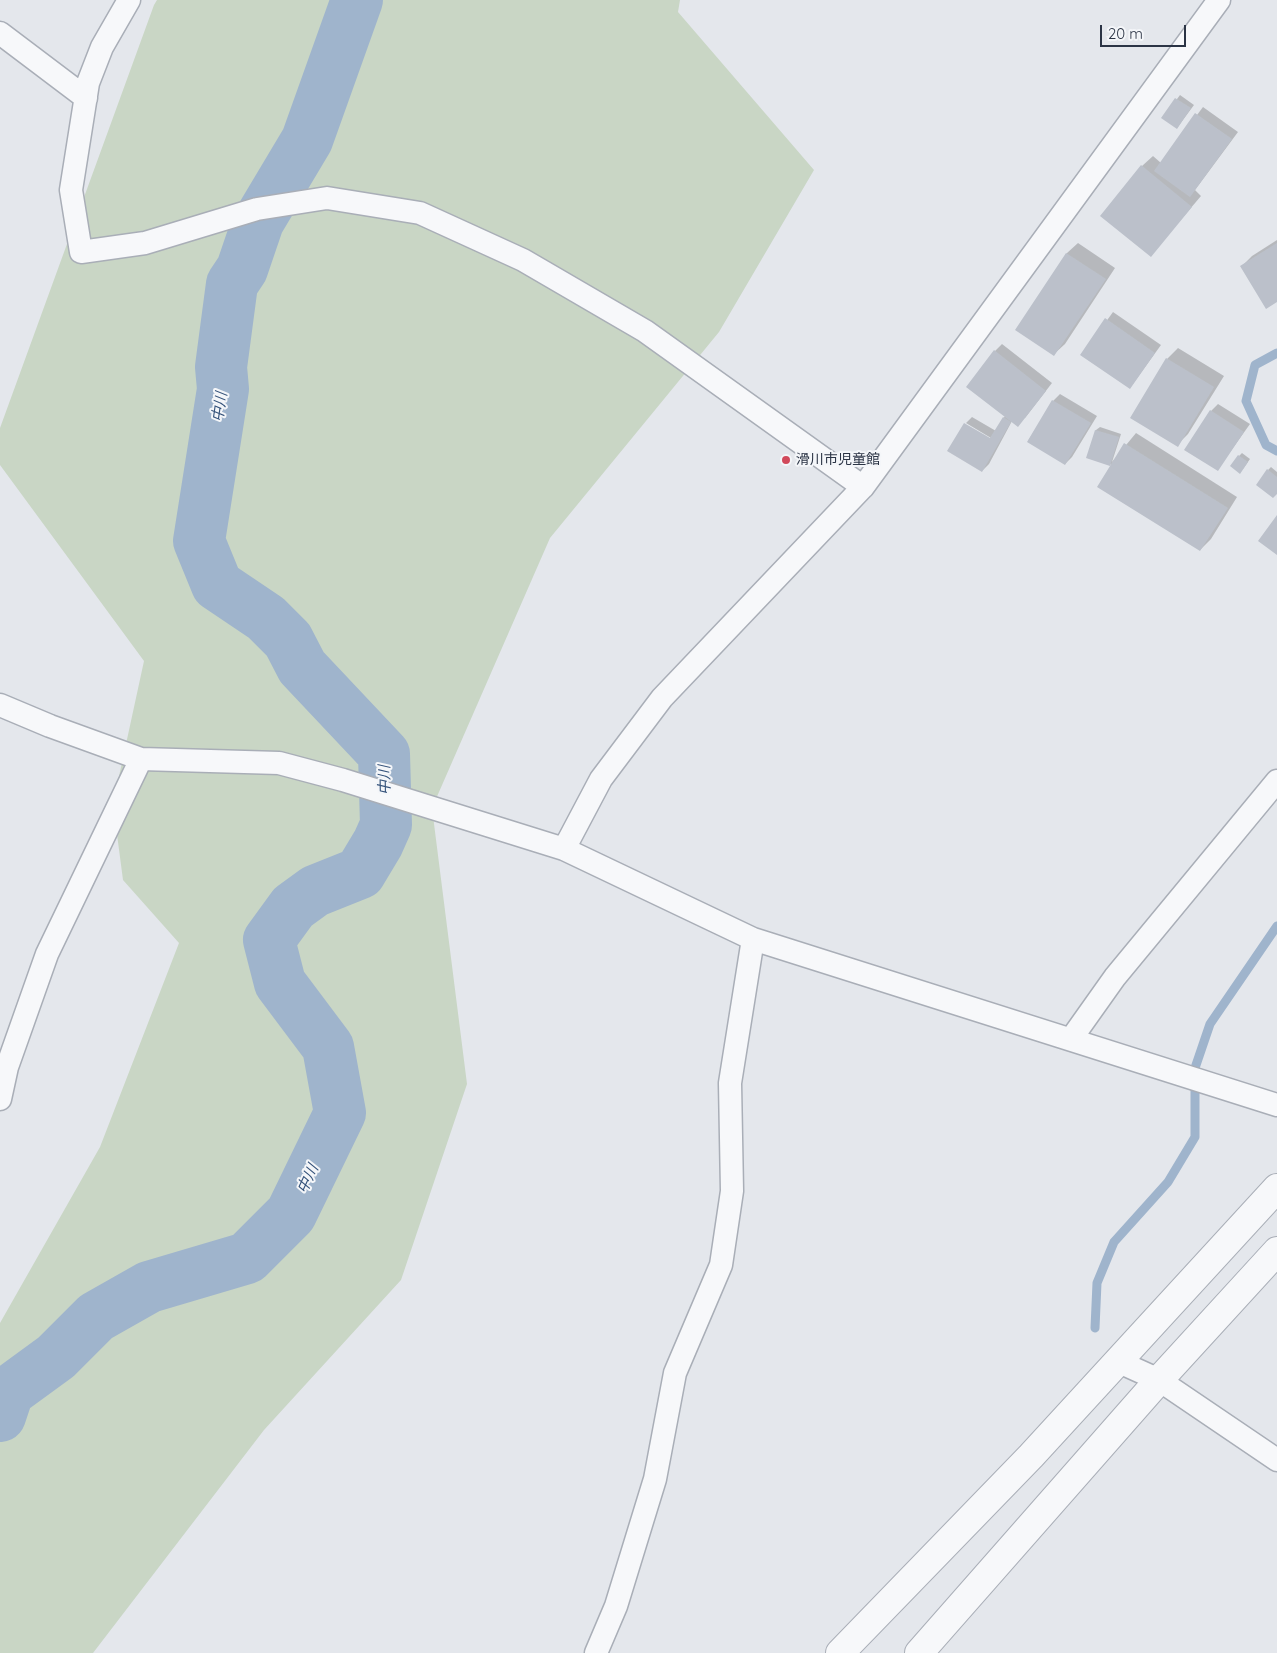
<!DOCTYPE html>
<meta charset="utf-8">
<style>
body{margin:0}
#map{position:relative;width:1277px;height:1653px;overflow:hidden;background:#e4e7ec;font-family:Quicksand,sans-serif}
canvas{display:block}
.scale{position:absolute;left:1100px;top:25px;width:86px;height:22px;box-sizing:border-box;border:2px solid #2b3445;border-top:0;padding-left:6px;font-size:15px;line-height:18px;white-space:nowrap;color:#2b3445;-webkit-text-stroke:4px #f4f6f9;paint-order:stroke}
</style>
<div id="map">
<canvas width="1277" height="1653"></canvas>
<div class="scale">20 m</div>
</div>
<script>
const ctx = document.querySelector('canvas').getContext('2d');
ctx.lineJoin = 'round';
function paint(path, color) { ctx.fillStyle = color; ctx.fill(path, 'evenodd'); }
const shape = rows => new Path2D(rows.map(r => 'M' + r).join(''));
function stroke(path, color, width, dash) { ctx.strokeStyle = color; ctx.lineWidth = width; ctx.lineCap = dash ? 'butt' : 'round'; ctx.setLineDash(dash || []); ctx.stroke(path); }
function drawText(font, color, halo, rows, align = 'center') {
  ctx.font = font + ' Quicksand,"Noto Sans JP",sans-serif'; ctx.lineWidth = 4; ctx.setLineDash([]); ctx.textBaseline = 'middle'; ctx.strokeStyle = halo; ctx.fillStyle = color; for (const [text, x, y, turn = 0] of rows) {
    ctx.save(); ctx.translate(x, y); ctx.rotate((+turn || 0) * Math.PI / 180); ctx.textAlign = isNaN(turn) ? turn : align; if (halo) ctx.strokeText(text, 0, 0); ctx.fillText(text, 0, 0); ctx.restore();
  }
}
paint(shape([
 [157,0,680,0,678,12,814,170,719,332,550,538,432,808,467,1084,401,1280,264,1430,93,1653,0,1653,0,1323,100,1147,179,943,123,880,113,804,144,661,0,465,0,428,154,5]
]), '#c9d6c5');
paint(shape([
 [1180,95,1194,105,1177,128,1163,118],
 [1203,107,1238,132,1195,190,1201,196,1151,255,1142,166,1153,156,1161,163],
 [1277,240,1277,301,1241,267,1252,256],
 [1078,243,1115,268,1065,344,1054,354,1017,330,1067,253],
 [1113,312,1161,345,1130,388,1082,355],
 [1002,344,1052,383,1025,418,1012,421,989,464,982,471,991,438,966,423,972,417,996,431,1005,416,995,351],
 [1178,348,1224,376,1188,434,1177,445,1167,359],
 [1060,394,1097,416,1072,457,1065,464,1028,441,1053,401],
 [1218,404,1250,424,1218,469,1211,411],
 [1100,427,1121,434,1112,462,1136,433,1237,497,1211,539,1200,550,1112,465,1088,458,1096,430],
 [1242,453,1250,459,1243,469,1239,456],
 [1271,467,1277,472,1277,493,1268,470]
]), '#0003');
stroke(shape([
 [1277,353,1255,365,1246,401,1266,445,1277,451],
 [1095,1328,1097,1283,1114,1242,1168,1182,1195,1137,1195,1068,1210,1024,1277,926]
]), '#9fb4cc', 9);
stroke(shape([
 [0,1416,8,1392,56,1357,96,1317,149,1287,247,1258,291,1214,340,1113,328,1047,280,983,269,940,293,907,315,891,360,873,378,843,386,825,384,754,302,667,288,640,266,618,217,585,199,541,223,389,221,367,232,284,242,269,258,222,307,140,357,0]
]), '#9fb4cc', 52);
paint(shape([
 [1175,98,1191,108,1177,129,1161,118],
 [1195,113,1232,139,1190,197,1154,171],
 [1141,165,1192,207,1151,257,1100,216],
 [1277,243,1277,302,1266,309,1240,266],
 [1066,253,1106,279,1054,356,1015,330],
 [1105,318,1155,353,1130,389,1080,355],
 [994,350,1046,391,1018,427,966,387],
 [1166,358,1214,387,1178,447,1130,418],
 [1052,400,1091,423,1065,465,1027,442],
 [1210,410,1244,432,1218,471,1184,450],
 [1003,417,1011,422,982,472,947,451,964,423,990,438],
 [1095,430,1119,437,1110,466,1124,443,1228,508,1200,551,1097,487,1110,466,1086,458],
 [1238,455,1248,462,1240,474,1230,466],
 [1267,469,1277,477,1277,494,1273,498,1256,485],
 [1277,515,1277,555,1258,541]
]), '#bbc0ca');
const minor = shape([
 [129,0,102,47,88,83,71,190,81,252,145,243,257,209,327,198,420,213,523,260,645,331,863,487],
 [0,33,86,98],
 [0,705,50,726,141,759,279,763,343,780,564,849,753,939,1277,1105],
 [564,849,601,779,662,698,863,487,1219,0],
 [1071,1039,1115,977,1277,781],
 [0,1099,7,1067,47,954,141,759],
 [1117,1361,1159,1380,1277,1460],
 [596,1653,616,1606,655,1479,675,1373,721,1265,732,1191,730,1083,753,939]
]);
const tertiary = shape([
 [840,1653,1031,1456,1277,1188],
 [919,1653,1159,1380,1277,1251]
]);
stroke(minor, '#a9aeb7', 25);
stroke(tertiary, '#a9aeb7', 30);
stroke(minor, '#f7f8fa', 22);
stroke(tertiary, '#f7f8fa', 28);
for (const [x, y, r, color] of [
 [786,460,5,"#d1495b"]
]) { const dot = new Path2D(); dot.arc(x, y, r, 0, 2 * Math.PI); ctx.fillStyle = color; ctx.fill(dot); stroke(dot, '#f4f6f9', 2); }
drawText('14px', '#2b3445', '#f4f6f9', [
 ["滑川市児童館",796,460]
], 'left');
drawText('italic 15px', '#34527a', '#f4f6f9', [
 ["中川",220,407,-82],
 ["中川",385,780,-91],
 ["中川",308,1179,-65]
]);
</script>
